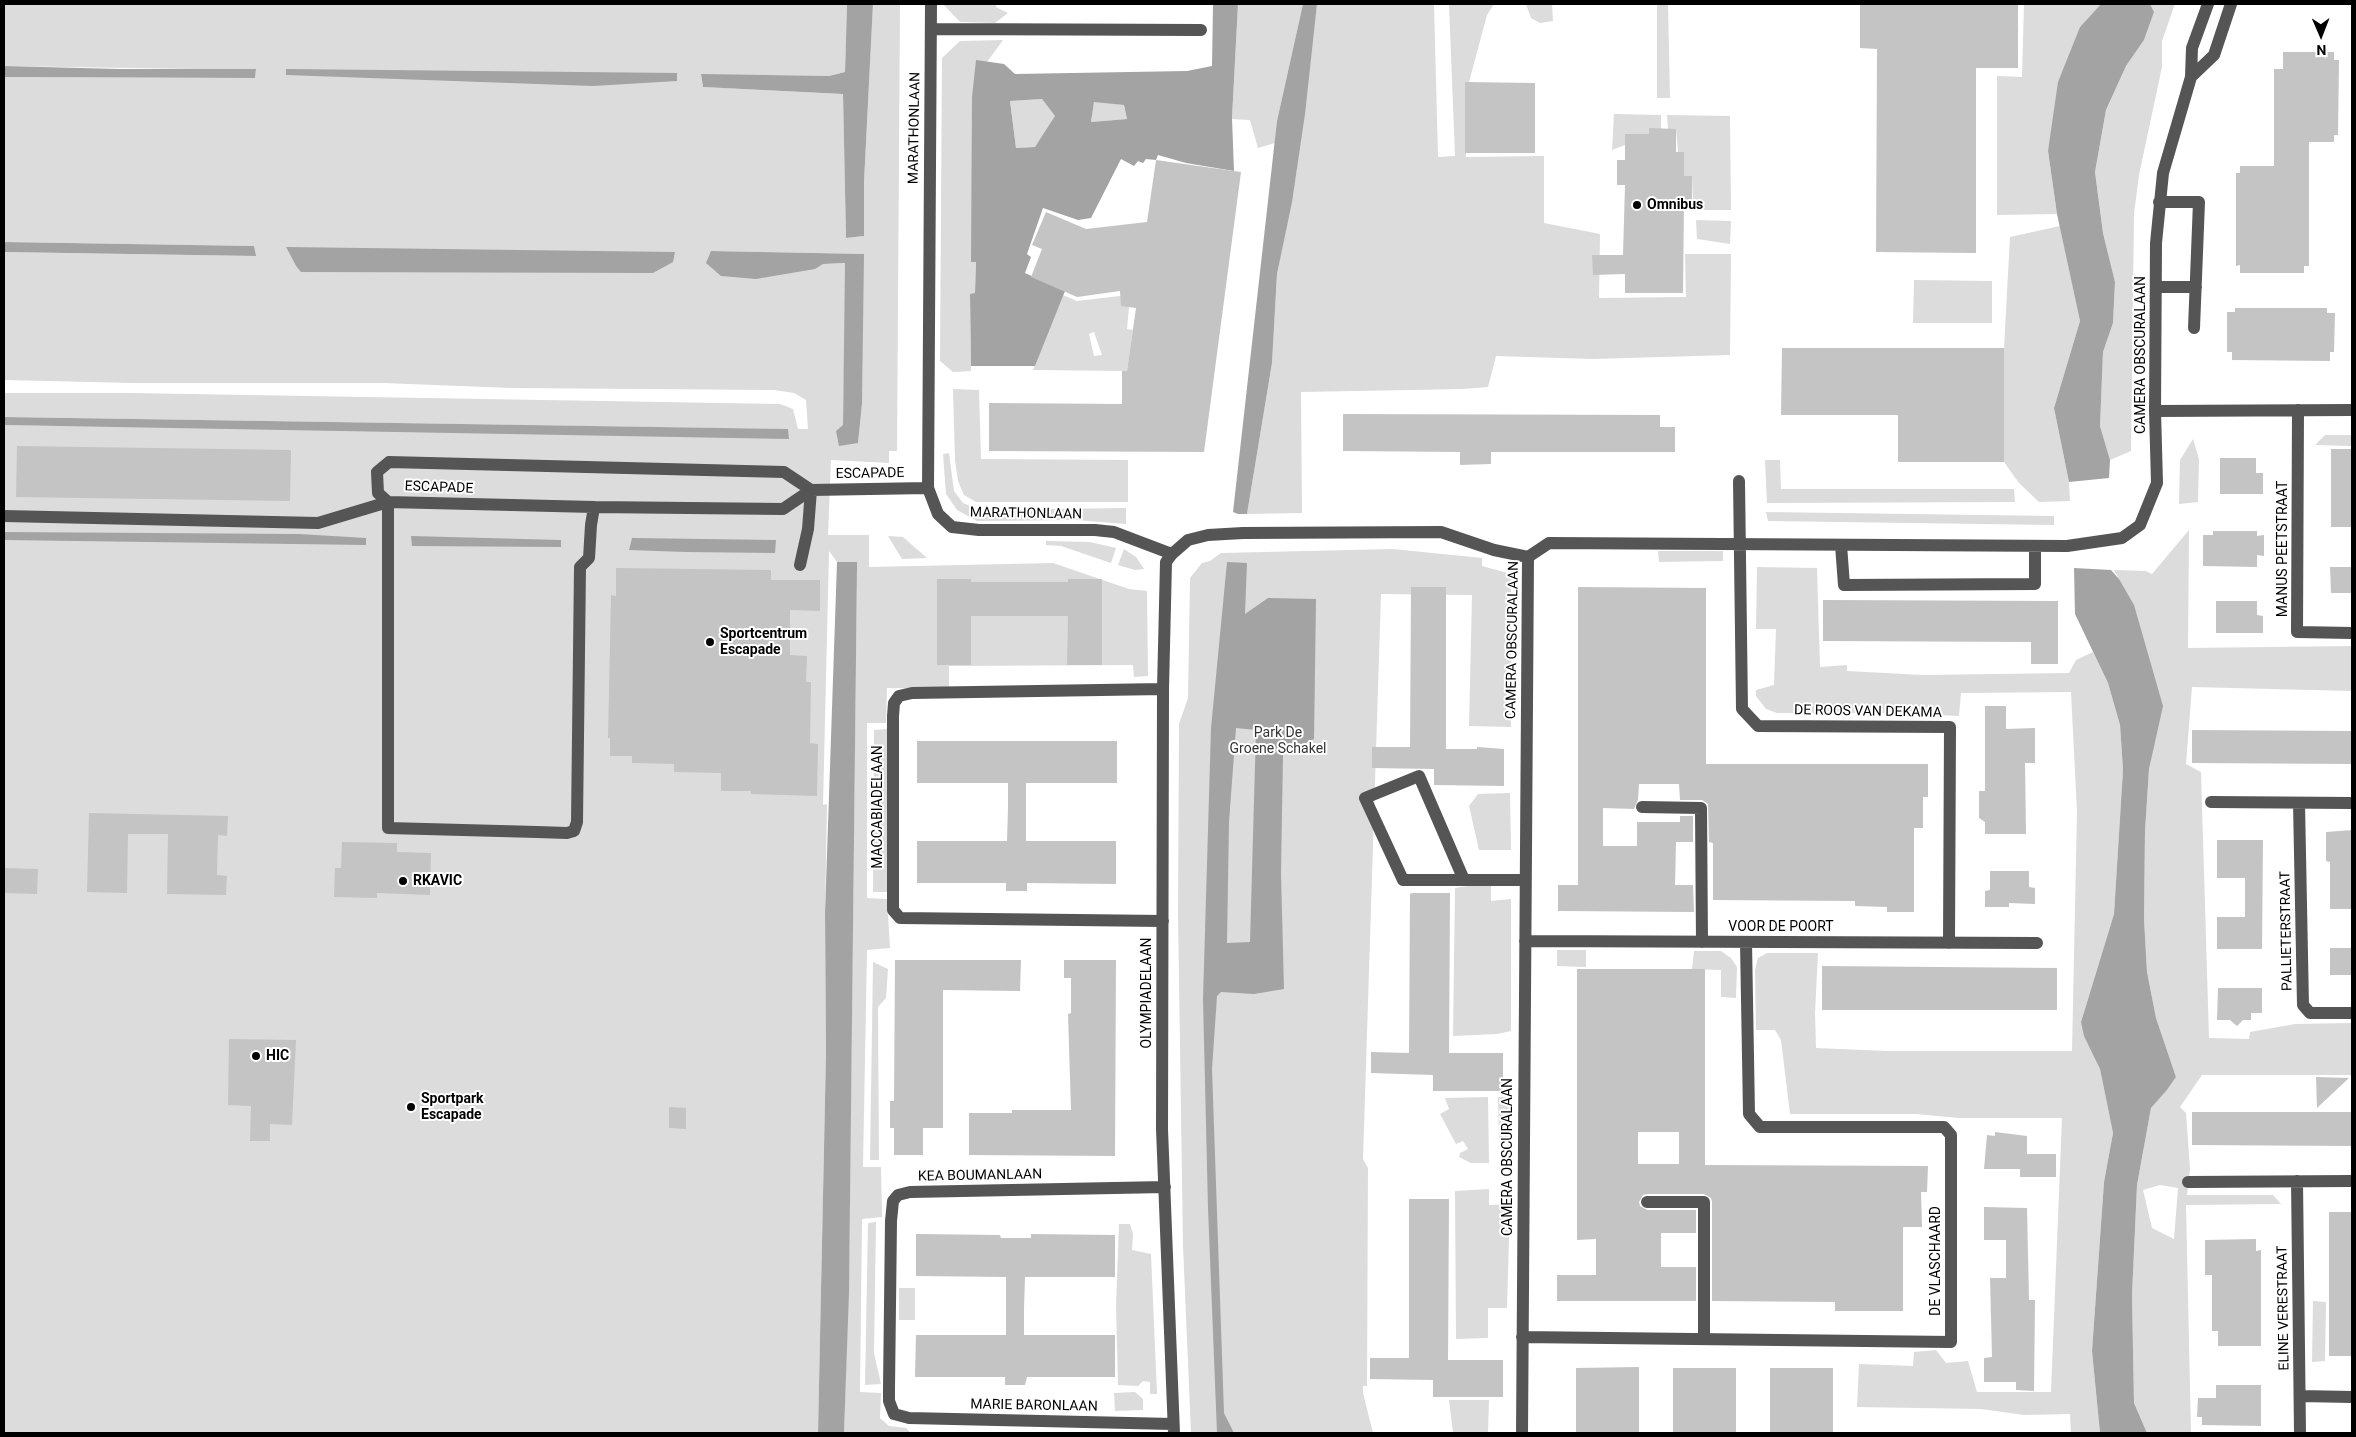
<!DOCTYPE html>
<style>
body{margin:0}
#map{position:relative;width:2356px;height:1437px;overflow:hidden;background:#fff;font-family:Roboto,sans-serif}
canvas{display:block}
.frame{position:absolute;inset:0;border:5px solid #000;pointer-events:none}
.north{position:absolute;left:2296px;top:10px;width:50px;height:50px;-webkit-text-stroke:4px #fff;paint-order:stroke;rotate:179deg;font-size:14px;font-weight:700;line-height:20px;text-align:center;color:#000}
.north::after{content:'';display:block;margin:auto;width:18px;height:22px;background:#000;clip-path:polygon(50% 0,100% 100%,50% 72%,0 100%)}
</style>
<div id="map">
<canvas width="2356" height="1437"></canvas>
<div class="frame"></div>
<div class="north">N</div>
</div>
<script>
const ctx = document.querySelector('canvas').getContext('2d');
ctx.lineJoin = 'round';
function paint(path, color) { ctx.fillStyle = color; ctx.fill(path, 'evenodd'); }
const shape = rows => new Path2D(rows.map(r => 'M' + r).join(''));
function stroke(path, color, width, dash) { ctx.strokeStyle = color; ctx.lineWidth = width; ctx.lineCap = dash ? 'butt' : 'round'; ctx.setLineDash(dash || []); ctx.stroke(path); }
function drawText(font, color, halo, rows, align = 'center') {
  ctx.font = font + ' Roboto,sans-serif'; ctx.lineWidth = 4; ctx.setLineDash([]); ctx.textBaseline = 'middle'; ctx.strokeStyle = halo; ctx.fillStyle = color; for (const [text, x, y, turn = 0] of rows) {
    ctx.save(); ctx.translate(x, y); ctx.rotate((+turn || 0) * Math.PI / 180); ctx.textAlign = isNaN(turn) ? turn : align; if (halo) ctx.strokeText(text, 0, 0); ctx.fillText(text, 0, 0); ctx.restore();
  }
}
paint(shape([
 [4,4,847,4,845,72,829,76,701,75,703,87,843,94,846,238,864,236,864,182,873,4,900,4,897,451,889,451,889,463,831,460,828,535,869,535,869,567,1053,563,1129,589,1147,591,1148,676,1134,677,1133,665,949,666,949,689,887,688,886,723,867,723,867,898,887,899,890,948,867,950,863,1167,881,1167,882,1217,862,1219,860,1392,881,1393,880,1418,889,1426,906,1428,911,1433,844,1433,849,1269,857,566,837,562,829,551,823,805,827,804,825,913,826,1052,818,1433,4,1433,4,425,730,434,779,429,4,417,4,393,130,393,780,404,793,409,798,429,808,429,806,400,794,393,774,390,511,388,384,383,133,383,4,380,4,252,255,256,254,246,4,242,4,77,255,78,256,70,4,66],
 [286,247,333,271,302,272,296,266],
 [711,251,863,254,862,404,858,443,836,431,843,426,846,263,823,264],
 [943,4,996,4,996,7,1008,13,995,23,960,22],
 [1238,4,1303,4,1277,121,1275,143,1258,148,1250,120,1232,119],
 [1317,4,1434,4,1438,157,1455,156,1449,4,1494,4,1487,15,1465,97,1466,157,1544,156,1544,223,1600,234,1599,298,1686,297,1685,254,1731,254,1730,355,1593,359,1496,356,1488,387,1463,389,1301,392,1302,513,1247,514,1272,363,1277,274,1296,174],
 [1526,4,1552,4,1553,21,1540,23,1531,18],
 [1657,4,1668,4,1670,98,1657,98],
 [2024,4,2101,4,2080,27,2048,151,2057,214,1997,215,1997,76,2022,77],
 [2150,4,2175,4,2162,41,2162,67,2139,175,2134,214,2131,451,2110,460,2100,426,2103,352,2113,323,2115,282,2103,233,2095,172,2106,110,2126,66,2144,40,2154,12],
 [1003,40,987,62,976,61,971,262,976,261,975,294,970,294,971,371,953,372,940,361,942,58,960,41],
 [1042,99,1056,117,1035,147,1016,148,1010,101],
 [1094,101,1124,105,1127,119,1091,122],
 [1614,114,1661,115,1661,129,1649,129,1649,134,1625,134,1625,145,1612,150],
 [1667,115,1730,116,1731,210,1687,210,1686,203,1693,203,1692,176,1684,176,1678,152,1676,129,1668,129],
 [1696,220,1731,221,1730,244,1697,239],
 [2060,226,2080,321,2054,408,2069,482,2070,501,2039,502,2019,483,2004,462,2004,348,2010,237],
 [1914,280,1992,281,1992,323,1913,323],
 [1063,295,1077,301,1120,296,1129,307,1127,329,1133,330,1127,371,1033,370],
 [1094,332,1102,355,1094,356,1089,334],
 [953,389,979,390,981,459,1128,460,1128,502,976,502,964,495,958,481,955,460],
 [2325,435,2352,435,2352,446,2315,445],
 [2193,439,2199,459,2198,502,2179,504,2180,460],
 [949,453,954,491,963,503,980,510,1126,508,1126,524,1076,520,977,521,957,510,946,494,943,454],
 [1765,460,1780,460,1781,489,2014,489,2015,502,1767,503],
 [1766,512,2054,516,2054,525,1768,521],
 [2189,530,2188,648,2352,646,2352,691,2192,687,2186,764,2201,772,2209,1038,2249,1039,2250,1032,2295,1024,2352,1023,2352,1075,2202,1075,2180,1107,2186,1113,2190,1169,2187,1195,2273,1195,2281,1204,2186,1205,2191,1433,2147,1433,2134,1403,2132,1295,2137,1185,2151,1108,2167,1090,2176,1077,2156,1018,2147,972,2144,919,2145,831,2149,769,2161,701,2119,579,2114,570,2146,571,2152,574],
 [2160,1185,2178,1188,2174,1239,2152,1228,2143,1190],
 [888,536,903,537,927,558,902,559],
 [1046,541,1090,542,1116,548,1111,563,1061,546,1046,545],
 [1124,549,1136,557,1144,569,1135,570,1118,565],
 [1393,549,1482,558,1482,566,1511,574,1511,727,1469,726,1472,595,1381,594,1363,1159,1368,1168,1367,1386,1363,1386,1363,1393,1373,1433,1191,1433,1183,1246,1178,914,1179,724,1188,698,1190,578,1202,563,1210,561,1221,553],
 [1658,551,1723,551,1723,561,1659,562],
 [1757,567,1817,568,1820,667,1847,665,1847,671,1923,675,2069,673,2076,660,2093,652,2108,683,2120,725,2123,770,2114,914,2081,1022,2100,1069,2113,1133,2104,1182,2092,1351,2100,1433,2071,1433,2070,1414,2024,1415,1981,1409,1857,1407,1859,1364,1913,1366,1914,1352,1936,1350,1946,1363,1968,1361,1977,1392,2051,1392,2062,1118,1959,1118,1916,1114,1790,1114,1781,1040,1775,1030,1756,1030,1755,970,1758,958,1767,953,1818,953,1815,1013,1816,1048,1887,1051,2072,1051,2077,812,2071,692,1961,693,1959,716,1894,713,1777,713,1766,709,1756,696,1756,690,1774,685,1776,629,1756,629],
 [887,729,887,892,873,892,874,730],
 [1510,793,1511,850,1479,850,1469,806,1478,794],
 [1467,886,1491,886,1491,901,1511,899,1511,1031,1497,1034,1453,1036,1455,888],
 [1557,950,1586,950,1586,967,1557,966],
 [1694,951,1721,951,1731,958,1737,967,1736,998,1721,997,1721,970,1692,969],
 [873,962,888,969,886,998,878,1007,879,1160,870,1160],
 [1488,1097,1489,1163,1471,1163,1459,1157,1460,1153,1468,1149,1463,1141,1456,1144,1440,1114,1449,1109,1445,1098],
 [1498,1097,1511,1097,1511,1141,1499,1141],
 [1489,1189,1489,1205,1510,1204,1507,1308,1488,1308,1488,1338,1456,1339,1455,1191],
 [876,1222,874,1353,881,1384,865,1385,868,1223],
 [1119,1224,1130,1224,1133,1234,1132,1250,1151,1254,1157,1394,1150,1394,1150,1382,1143,1381,1138,1386,1118,1385,1116,1306],
 [899,1288,915,1288,915,1320,899,1320],
 [2313,1301,2326,1302,2325,1361,2312,1362],
 [1135,1392,1143,1399,1143,1410,1115,1411,1114,1393],
 [1449,1400,1489,1400,1488,1433,1453,1433]
]), '#dcdcdc');
paint(shape([
 [847,4,873,4,864,182,864,236,846,238,843,94,703,87,701,74,829,76,845,72],
 [1213,4,1238,4,1232,118,1234,171,1186,163,1158,155,1156,160,1146,159,1143,163,1138,161,1134,166,1121,159,1091,218,1078,220,1043,208,1027,254,1031,257,1025,273,1065,291,1035,366,971,366,970,294,975,293,976,262,971,262,972,97,976,60,1004,64,1015,74,1187,71,1212,66],
 [1042,99,1055,116,1035,147,1016,148,1010,101],
 [1094,102,1124,105,1127,119,1091,122],
 [1303,4,1317,4,1305,114,1292,202,1277,274,1272,363,1247,514,1238,514,1233,512,1277,121],
 [2101,4,2150,4,2154,12,2144,40,2126,66,2106,110,2095,172,2103,233,2115,282,2113,323,2103,352,2100,426,2110,460,2109,478,2069,482,2054,408,2080,321,2057,214,2048,151,2058,82,2080,27],
 [4,66,120,69,256,69,255,78,4,77],
 [286,69,677,73,677,81,593,86,286,75],
 [4,242,254,246,256,256,4,252],
 [286,247,675,252,673,262,653,273,301,272,296,266],
 [711,251,864,254,862,404,858,443,839,446,836,431,843,425,845,263,823,264,815,269,756,279,721,276,706,263],
 [4,417,788,429,789,439,4,425],
 [4,532,299,534,366,538,366,545,4,540],
 [411,536,561,540,561,547,412,546],
 [632,538,776,540,775,553,685,552,629,550],
 [837,562,857,562,857,568,849,1292,844,1433,818,1433,826,1052,825,913],
 [1227,562,1247,563,1245,614,1268,598,1316,599,1314,739,1283,754,1281,873,1284,989,1254,994,1221,992,1217,996,1212,1069,1224,1413,1234,1433,1217,1433,1208,1208,1203,999,1211,728],
 [1236,728,1256,730,1250,942,1227,943,1229,822],
 [2074,568,2111,570,2119,579,2134,605,2163,706,2149,769,2145,831,2144,919,2147,972,2156,1018,2176,1077,2167,1090,2151,1108,2137,1185,2132,1295,2134,1403,2147,1433,2100,1433,2092,1351,2104,1182,2113,1133,2100,1069,2084,1036,2081,1022,2114,914,2123,770,2120,725,2108,683,2075,614]
]), '#a3a3a3');
paint(shape([
 [1860,4,2018,4,2018,68,1976,68,1976,253,1876,252,1877,49,1860,48],
 [2283,52,2334,52,2334,60,2339,60,2338,135,2334,135,2334,142,2309,142,2309,266,2304,266,2304,273,2240,273,2240,265,2236,266,2236,173,2240,173,2240,166,2274,166,2274,69,2283,69],
 [1465,82,1535,83,1535,153,1465,153],
 [1649,128,1676,129,1676,152,1684,152,1684,176,1692,176,1692,201,1684,201,1683,293,1625,293,1625,274,1593,275,1592,255,1623,255,1625,185,1617,185,1617,160,1625,160,1625,134,1649,134],
 [1156,160,1241,172,1204,452,989,451,989,403,1122,404,1122,371,1127,371,1136,308,1121,306,1120,291,1077,297,1031,277,1042,249,1032,245,1046,212,1086,229,1147,222],
 [2235,308,2327,308,2327,313,2335,313,2334,352,2330,352,2330,361,2232,360,2232,352,2227,352,2227,312,2235,312],
 [1782,348,2004,348,2004,462,1898,462,1898,415,1781,415],
 [1343,414,1660,415,1660,427,1675,427,1675,452,1491,452,1491,464,1460,465,1460,452,1343,451],
 [17,446,291,450,290,501,16,497],
 [2331,449,2352,449,2352,527,2331,527],
 [2220,458,2256,458,2256,473,2263,473,2263,494,2220,494],
 [2213,531,2257,531,2257,536,2264,535,2264,556,2257,555,2257,567,2203,566,2203,535,2213,535],
 [2330,567,2352,567,2352,593,2331,593],
 [616,568,771,570,771,580,820,580,820,611,790,610,790,655,807,656,806,682,811,682,810,743,818,744,817,796,751,794,751,791,721,791,721,773,674,772,674,764,632,763,632,756,610,756,610,738,608,738,611,595,616,596],
 [937,579,971,579,971,582,1068,582,1068,579,1102,579,1102,665,1067,665,1068,616,971,616,971,665,937,665],
 [1411,587,1446,587,1446,749,1477,749,1477,747,1504,749,1504,786,1434,785,1434,769,1372,768,1372,747,1410,747],
 [1578,587,1706,588,1706,764,1928,764,1928,797,1923,797,1923,828,1914,828,1914,912,1887,912,1887,907,1855,906,1855,901,1713,900,1713,843,1709,842,1708,804,1702,800,1680,800,1679,784,1639,784,1638,800,1634,809,1603,808,1603,846,1637,846,1637,822,1680,822,1680,816,1693,816,1693,842,1676,842,1675,885,1693,885,1694,912,1558,911,1558,885,1578,885],
 [1823,600,2058,601,2058,664,2031,664,2031,642,1823,641],
 [2216,601,2257,601,2257,615,2263,616,2263,633,2216,633],
 [1985,706,2006,706,2006,729,2035,728,2035,763,2025,763,2026,834,1985,834,1985,822,1979,818,1979,791,1985,791],
 [2192,730,2352,731,2352,764,2192,763],
 [917,741,1117,741,1117,783,1026,783,1026,841,1116,841,1116,884,1027,883,1027,891,1006,891,1006,883,917,883,917,841,1007,841,1008,808,1008,783,917,783],
 [89,813,228,816,227,836,218,835,217,875,227,876,226,895,167,894,168,834,128,834,127,893,87,892],
 [2352,830,2352,909,2330,909,2330,862,2326,861,2326,832],
 [2217,840,2263,840,2262,949,2217,949,2217,917,2245,917,2245,878,2217,878],
 [342,842,397,843,397,852,431,853,430,895,377,893,377,898,334,897,335,868,341,868],
 [4,868,38,869,37,894,4,893],
 [1990,871,2029,871,2029,887,2035,888,2035,904,2009,903,2009,907,1985,907,1985,891,1990,890],
 [1412,893,1450,893,1449,1053,1503,1053,1503,1091,1433,1091,1433,1075,1371,1073,1371,1052,1409,1053,1410,894],
 [2330,948,2352,948,2352,975,2330,975],
 [895,960,1021,960,1020,991,943,990,943,1128,923,1128,923,1155,894,1155,894,1128,890,1128,890,1101,894,1101],
 [1064,960,1116,960,1115,1156,969,1155,969,1113,1012,1113,1012,1110,1071,1110,1068,1014,1071,1013,1071,978,1064,978],
 [1822,966,2057,968,2057,1010,1822,1010],
 [1577,969,1705,969,1705,1165,1928,1166,1927,1192,1921,1192,1922,1227,1903,1227,1903,1311,1835,1311,1835,1302,1712,1301,1712,1202,1711,1198,1704,1194,1647,1194,1643,1195,1639,1202,1640,1206,1647,1210,1696,1210,1696,1233,1661,1233,1661,1267,1696,1267,1696,1301,1557,1301,1557,1275,1596,1275,1596,1239,1577,1240],
 [1638,1132,1679,1132,1679,1164,1638,1164],
 [2218,988,2262,988,2262,1013,2251,1013,2251,1020,2243,1020,2237,1026,2230,1020,2217,1020],
 [229,1039,296,1040,292,1125,270,1124,270,1141,250,1141,251,1106,228,1105],
 [2316,1077,2349,1078,2317,1108],
 [669,1107,686,1108,686,1129,669,1128],
 [2192,1112,2352,1112,2352,1146,2192,1145],
 [1995,1132,2027,1136,2027,1154,2056,1154,2056,1177,2020,1177,2020,1169,1984,1169,1987,1135,1995,1136],
 [1409,1199,1449,1199,1448,1360,1503,1360,1503,1397,1433,1397,1433,1380,1370,1379,1370,1358,1409,1358],
 [1984,1207,2027,1208,2029,1300,2035,1300,2034,1391,2016,1390,2016,1382,1984,1382,1984,1358,1992,1357,1990,1278,2006,1278,2006,1240,1984,1240],
 [2329,1212,2352,1212,2352,1356,2329,1356],
 [916,1234,1000,1235,1001,1238,1031,1238,1031,1234,1115,1235,1115,1277,1025,1277,1024,1309,1024,1335,1115,1335,1115,1377,1027,1377,1025,1385,1005,1385,1005,1377,915,1377,916,1335,1006,1335,1006,1277,916,1276],
 [2256,1239,2256,1251,2261,1250,2261,1346,2218,1346,2218,1331,2212,1331,2212,1275,2205,1275,2205,1240],
 [1639,1367,1639,1433,1576,1433,1576,1368],
 [1673,1368,1736,1368,1736,1433,1673,1433],
 [1770,1368,1833,1368,1833,1433,1770,1433],
 [2216,1385,2261,1385,2261,1426,2202,1425,2202,1417,2197,1417,2198,1398,2216,1398]
]), '#c4c4c4');
stroke(shape([
 [931,4,928,488,938,514,952,527,979,530,1095,530,1114,532,1172,554],
 [931,29,1201,30],
 [2191,77,2214,55,2231,4],
 [2159,202,2199,202,2194,328],
 [2156,287,2196,287],
 [2298,410,2297,632,2352,633],
 [2155,411,2352,410],
 [1739,481,1742,709,1758,726,1950,727,1949,943],
 [388,502,388,828,537,832,567,833,574,831,577,822,580,567,589,558,591,525,594,507],
 [388,502,378,493,377,472,389,462,784,472,811,490],
 [4,516,318,523,388,502,594,507,783,509,811,490,928,488],
 [1841,545,1844,585,2035,584,2035,546],
 [800,565,808,529,811,490],
 [2211,802,2352,803],
 [2299,803,2303,1005,2310,1013,2352,1013],
 [1642,807,1701,808,1702,942],
 [1464,880,1419,776,1365,798,1403,880,1525,880],
 [1163,921,900,918,893,910,893,716,894,703,899,696,912,693,1163,689],
 [1525,941,2037,943],
 [2297,1181,2300,1433],
 [2188,1182,2352,1181],
 [1165,1187,910,1192,898,1195,893,1201,891,1221,889,1388,889,1401,894,1414,909,1418,1173,1424],
 [1647,1202,1704,1202,1704,1339],
 [1522,1337,1951,1342,1951,1135,1944,1127,1760,1127,1749,1114,1746,942],
 [2300,1396,2352,1397],
 [1174,1433,1162,1129,1163,689,1166,562,1172,554,1188,540,1208,535,1243,533,1441,532,1494,550,1528,557],
 [1522,1433,1528,557,1549,543,2067,546,2122,538,2140,525,2157,483,2155,411,2156,243,2163,173,2191,77,2192,48,2208,4]
]), '#555', 12);
for (const [x, y, r, color] of [
 [1637,205,5,"#000"],
 [710,642,5,"#000"],
 [403,881,5,"#000"],
 [256,1056,5,"#000"],
 [411,1107,5,"#000"]
]) { const dot = new Path2D(); dot.arc(x, y, r, 0, 2 * Math.PI); ctx.fillStyle = color; ctx.fill(dot); stroke(dot, '#fff', 2); }
drawText('14px', '#000', '#fff', [
 ["MARATHONLAAN",915,128,-89],
 ["CAMERA OBSCURALAAN",2141,355,-90],
 ["ESCAPADE",870,474,-1],
 ["ESCAPADE",439,488,2],
 ["MARATHONLAAN",1026,514,1],
 ["MANUS PEETSTRAAT",2283,549,-90],
 ["CAMERA OBSCURALAAN",1513,640,-89],
 ["DE ROOS VAN DEKAMA",1868,712,1],
 ["MACCABIADELAAN",878,807,-90],
 ["VOOR DE POORT",1781,927],
 ["PALLIETERSTRAAT",2287,931,-91],
 ["OLYMPIADELAAN",1147,993,-90],
 ["CAMERA OBSCURALAAN",1508,1157,-90],
 ["KEA BOUMANLAAN",980,1176,-1],
 ["DE VLASCHAARD",1936,1261,-90],
 ["ELINE VERESTRAAT",2284,1308,-91],
 ["MARIE BARONLAAN",1034,1406,1]
]);
drawText('bold 14px', '#000', '#fff', [
 ["Omnibus",1647,205],
 ["Sportcentrum",720,634],
 ["Escapade",720,650],
 ["RKAVIC",413,881],
 ["HIC",266,1056],
 ["Sportpark",421,1099],
 ["Escapade",421,1115]
], 'left');
drawText('14px', '#333', '#fff', [
 ["Park De",1278,733],
 ["Groene Schakel",1278,749]
]);
</script>
